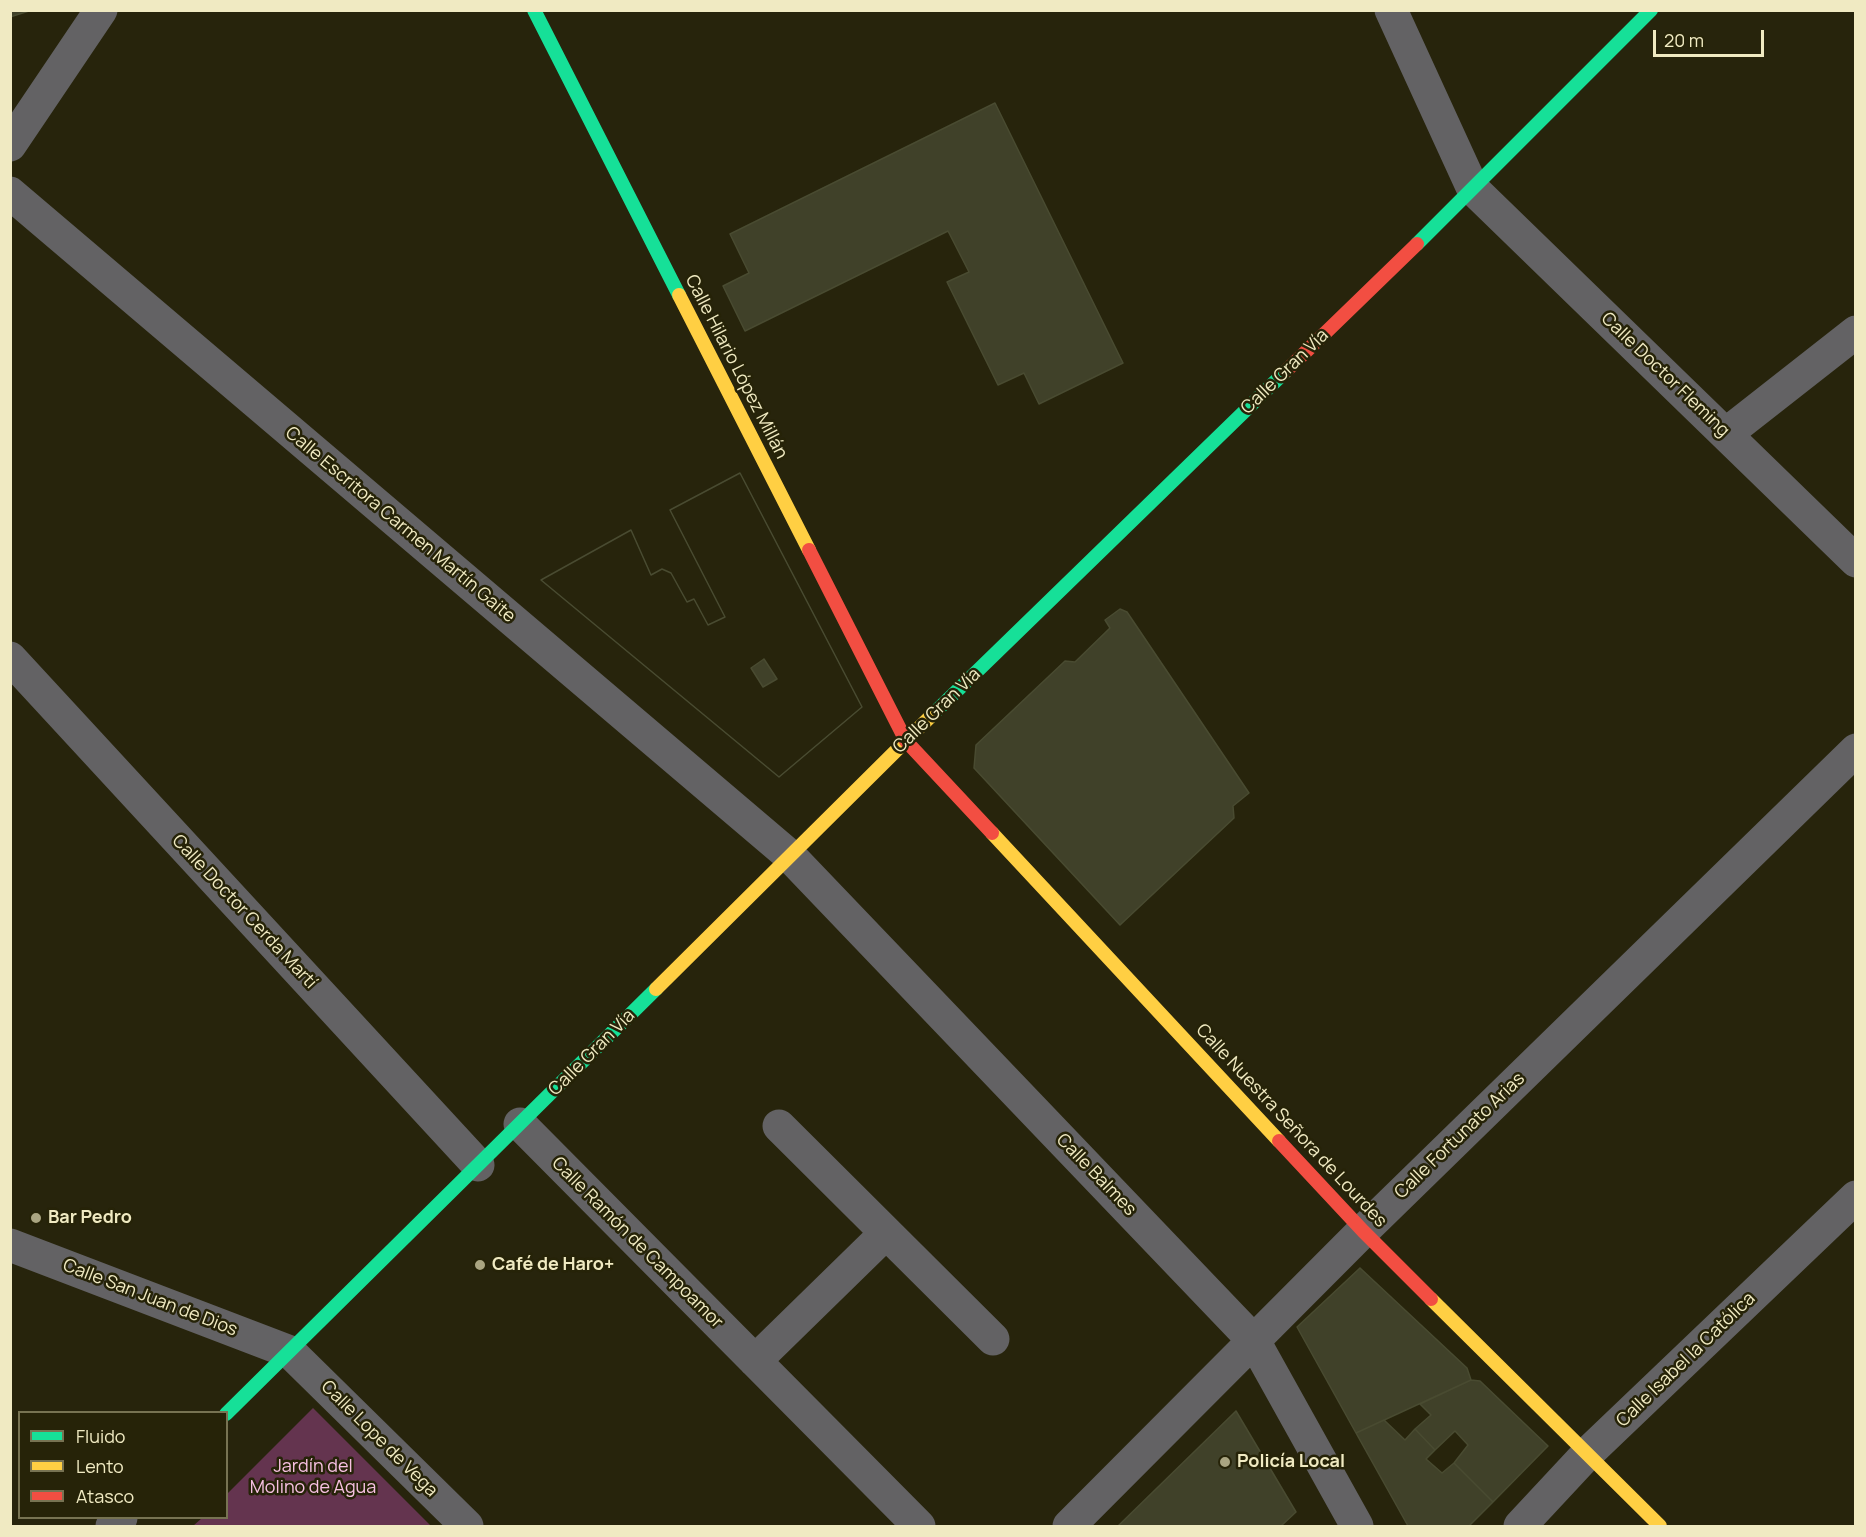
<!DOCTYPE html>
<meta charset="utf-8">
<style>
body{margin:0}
#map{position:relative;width:1866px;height:1537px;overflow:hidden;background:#27240c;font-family:Manrope,sans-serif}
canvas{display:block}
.frame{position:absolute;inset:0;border:12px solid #f0eac2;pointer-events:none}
.legend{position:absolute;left:18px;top:1411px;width:210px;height:108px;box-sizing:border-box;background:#262308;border:2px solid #777352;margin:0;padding:8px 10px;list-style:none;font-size:18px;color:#f0eac2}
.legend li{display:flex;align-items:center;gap:12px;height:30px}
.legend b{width:30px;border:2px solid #777352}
.scale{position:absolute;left:1653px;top:30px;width:111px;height:27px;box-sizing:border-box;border:3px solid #f0eac2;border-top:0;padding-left:8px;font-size:18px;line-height:21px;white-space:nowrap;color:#f0eac2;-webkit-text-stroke:4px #262308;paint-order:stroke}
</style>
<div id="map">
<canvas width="1866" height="1537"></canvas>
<div class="frame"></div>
<ul class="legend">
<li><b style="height:8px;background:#16e098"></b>Fluido</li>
<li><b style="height:8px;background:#ffcf43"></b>Lento</li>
<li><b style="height:8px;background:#f24e42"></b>Atasco</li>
</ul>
<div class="scale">20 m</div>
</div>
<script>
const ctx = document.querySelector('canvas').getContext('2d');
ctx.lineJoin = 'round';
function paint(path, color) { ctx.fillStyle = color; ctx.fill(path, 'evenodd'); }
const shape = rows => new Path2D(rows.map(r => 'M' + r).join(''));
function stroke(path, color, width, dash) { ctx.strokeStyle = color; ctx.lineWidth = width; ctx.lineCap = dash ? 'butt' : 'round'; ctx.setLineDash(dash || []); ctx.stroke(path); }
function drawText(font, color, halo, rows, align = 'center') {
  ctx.font = font + ' Manrope,sans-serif'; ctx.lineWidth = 5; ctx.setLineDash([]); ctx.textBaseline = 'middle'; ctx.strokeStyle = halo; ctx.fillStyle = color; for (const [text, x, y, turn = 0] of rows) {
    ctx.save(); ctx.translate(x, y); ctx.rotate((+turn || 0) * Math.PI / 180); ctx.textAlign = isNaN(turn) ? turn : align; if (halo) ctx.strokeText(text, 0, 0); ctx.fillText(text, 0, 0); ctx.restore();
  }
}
paint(shape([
 [313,1408,431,1526,193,1526,202,1518,226,1518,227,1494]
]), '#64344f');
const building = shape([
 [10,10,32,10,10,17,10,10],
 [995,103,1123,363,1039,404,1024,373,998,385,947,282,969,272,948,231,745,331,723,286,749,273,730,234,995,103],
 [740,473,862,707,779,777,541,580,631,530,651,575,662,569,671,573,687,602,694,599,708,625,725,617,670,510,740,473],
 [764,659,777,679,763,687,751,668,764,659],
 [740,473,862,707,779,777,541,580,631,530,651,575,662,569,671,573,687,602,694,599,708,625,725,617,670,510,740,473],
 [1120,609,1127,612,1249,793,1233,806,1234,818,1120,925,974,768,976,745,1065,661,1075,662,1110,628,1105,620,1120,609],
 [1360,1268,1467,1368,1471,1380,1356,1433,1297,1327,1360,1268],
 [1471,1380,1480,1381,1548,1446,1493,1502,1454,1463,1468,1445,1455,1431,1435,1450,1415,1429,1431,1415,1420,1404,1471,1380],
 [1236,1411,1296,1512,1281,1526,1118,1526,1236,1411],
 [1384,1420,1405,1440,1415,1429,1435,1450,1426,1459,1442,1473,1454,1463,1493,1502,1469,1526,1408,1526,1356,1433,1384,1420]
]);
paint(building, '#404129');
stroke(building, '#494b31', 1.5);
stroke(shape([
 [1391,10,1473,189,1856,561],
 [10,145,101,10],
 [10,193,790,856,1254,1341,1357,1526],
 [1726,434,1856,332],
 [10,658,478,1165],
 [520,1124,919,1526],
 [779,1126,993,1339],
 [10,1245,290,1352,467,1526],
 [755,1361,886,1233],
 [112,1526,121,1518],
 [1069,1526,1363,1231,1856,750],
 [1520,1526,1588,1453,1856,1197]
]), '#636264', 33);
stroke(shape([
 [534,10,679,295],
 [1417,244,1651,10],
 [930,717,1286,371],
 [226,1414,656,989]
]), '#16e098', 14);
stroke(shape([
 [679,295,809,550],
 [992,833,1279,1141],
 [656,989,930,717],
 [1431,1299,1660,1526]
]), '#ffcf43', 14);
stroke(shape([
 [1286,371,1417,244],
 [809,550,906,741,992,833],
 [1279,1141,1363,1231,1431,1299]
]), '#f24e42', 14);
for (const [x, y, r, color] of [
 [36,1218,6,"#aaa582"],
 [480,1265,6,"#aaa582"],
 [1225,1462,6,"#aaa582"]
]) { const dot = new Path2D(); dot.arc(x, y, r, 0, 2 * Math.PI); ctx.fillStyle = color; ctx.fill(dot); stroke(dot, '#262308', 2); }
drawText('18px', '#f0eac2', '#262308', [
 ["Calle Hilario López Millán",736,367,63],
 ["Calle Gran Vía",1285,372,-44],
 ["Calle Doctor Fleming",1665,375,44],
 ["Calle Escritora Carmen Martín Gaite",400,525,40],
 ["Calle Gran Vía",937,711,-44],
 ["Calle Doctor Cerda Martí",244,912,47],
 ["Calle Gran Vía",592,1053,-45],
 ["Calle Nuestra Señora de Lourdes",1291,1126,47],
 ["Calle Fortunato Arias",1460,1136,-44],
 ["Calle Balmes",1096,1175,46],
 ["Calle Ramón de Campoamor",637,1243,45],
 ["Calle San Juan de Dios",150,1298,21],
 ["Calle Isabel la Católica",1686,1360,-44],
 ["Calle Lope de Vega",379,1439,45]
]);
drawText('bold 18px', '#f0eac2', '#262308', [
 ["Bar Pedro",48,1218],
 ["Café de Haro+",492,1265],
 ["Policía Local",1237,1462]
], 'left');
drawText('18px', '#f8c1e3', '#262308', [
 ["Jardín del",313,1467],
 ["Molino de Agua",313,1488]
]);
</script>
